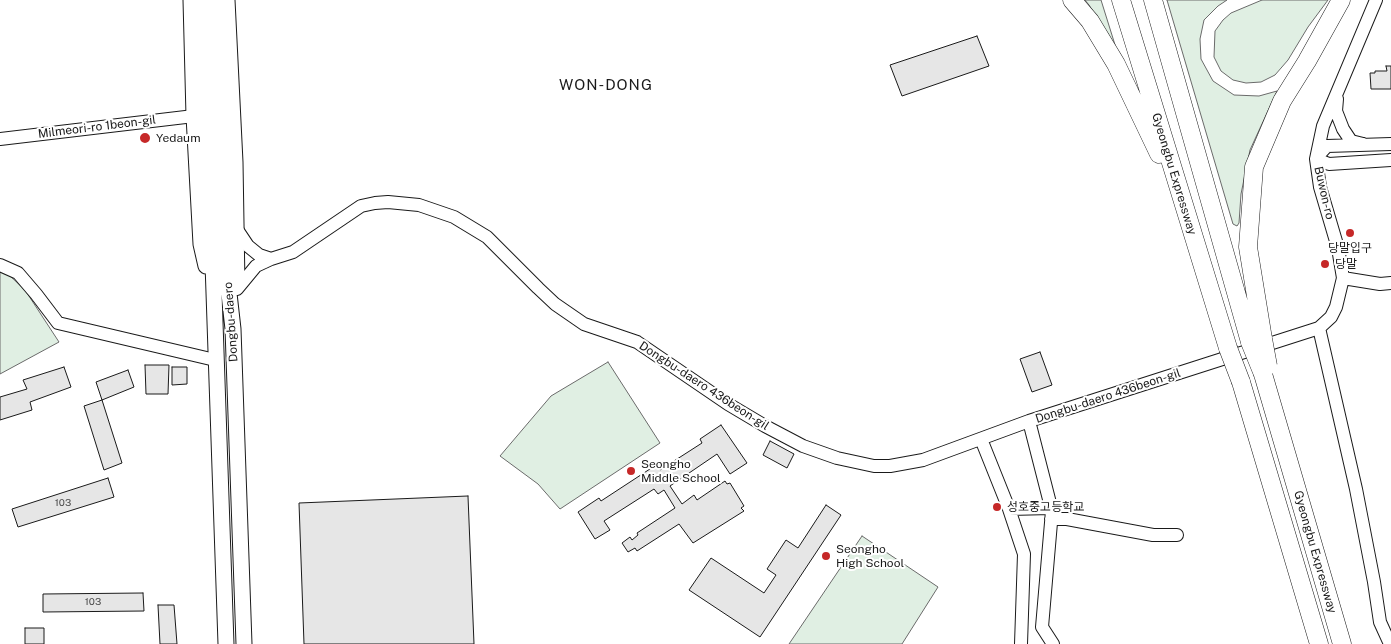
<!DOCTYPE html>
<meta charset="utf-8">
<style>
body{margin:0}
canvas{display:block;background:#fff}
</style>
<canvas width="1391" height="644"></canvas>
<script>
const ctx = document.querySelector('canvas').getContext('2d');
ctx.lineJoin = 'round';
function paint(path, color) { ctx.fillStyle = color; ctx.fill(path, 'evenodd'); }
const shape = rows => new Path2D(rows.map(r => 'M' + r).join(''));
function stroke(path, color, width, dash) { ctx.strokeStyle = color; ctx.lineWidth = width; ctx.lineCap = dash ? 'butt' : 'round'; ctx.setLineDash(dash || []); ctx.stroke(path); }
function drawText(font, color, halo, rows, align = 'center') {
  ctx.font = font + ' "Public Sans","Noto Sans KR",sans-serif'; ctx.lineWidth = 4; ctx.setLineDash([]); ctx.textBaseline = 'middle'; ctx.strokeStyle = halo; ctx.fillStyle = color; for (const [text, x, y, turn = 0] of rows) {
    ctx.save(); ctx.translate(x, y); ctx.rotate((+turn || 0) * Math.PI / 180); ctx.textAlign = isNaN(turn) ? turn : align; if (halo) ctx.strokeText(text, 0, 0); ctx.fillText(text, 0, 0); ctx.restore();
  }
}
const green = shape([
 [1085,0,1101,0,1116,48,1089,5,1085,0],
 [1167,0,1227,0,1218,6,1204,20,1200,39,1201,59,1213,81,1234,95,1259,96,1277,91,1250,150,1241,194,1239,223,1237,226,1233,224,1167,0],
 [1262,0,1328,0,1308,27,1288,60,1275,75,1261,82,1246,83,1233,80,1221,71,1214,57,1215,31,1223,20,1231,13,1262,0],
 [0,272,8,274,25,290,59,342,0,374,0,272],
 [608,362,660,443,560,509,538,484,500,456,551,396,608,362],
 [862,536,938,587,902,644,789,644,862,536]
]);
paint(green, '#e0efe3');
stroke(green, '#6a6a6a', 1);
const building = shape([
 [977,36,989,66,902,96,890,65,977,36],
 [1386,66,1391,66,1391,89,1371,89,1370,73,1375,73,1375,71,1387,71,1386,66],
 [1040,352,1052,385,1032,392,1020,359,1040,352],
 [145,365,169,365,168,394,146,394,145,365],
 [64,367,71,387,30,402,32,410,0,420,0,397,27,389,23,380,64,367],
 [172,367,187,367,187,384,172,385,172,367],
 [128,370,134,387,102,400,96,382,128,370],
 [102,400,122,463,104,470,84,406,102,400],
 [721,425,747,463,730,474,717,454,670,486,682,504,694,495,697,500,725,481,727,484,730,483,744,506,741,508,744,511,693,543,679,524,637,551,635,548,628,552,622,543,630,537,632,540,638,535,637,533,675,508,664,490,658,494,654,489,604,521,610,530,595,539,578,512,599,498,601,501,656,465,660,470,702,443,700,439,721,425],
 [770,441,794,454,787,468,763,455,770,441],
 [108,478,114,497,18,527,12,509,108,478],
 [468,496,474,644,304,644,299,503,468,496],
 [826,505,841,515,760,637,689,590,711,558,764,593,776,575,767,569,786,540,798,548,826,505],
 [143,593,144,611,43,612,43,594,143,593],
 [158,605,174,605,177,644,160,644,158,605],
 [25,628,44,628,44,644,25,644,25,628]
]);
paint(building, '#e6e6e6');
stroke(building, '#1a1a1a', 1);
const minor = shape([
 [1337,99,1336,111,1343,129,1351,141,1363,144],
 [0,139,194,116],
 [1317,157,1327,146,1391,144],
 [1316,159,1329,164,1391,160],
 [236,228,248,246,259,255,271,259,256,266,237,289],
 [271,259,293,252,361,206,375,203,388,202,419,205,454,217,487,237,538,288,555,304,584,324,637,342,728,404,765,426,803,446,837,458,874,466,890,466,923,460,1029,421,1319,328,1331,317,1336,307,1343,278,1338,248,1320,187,1316,159,1323,126,1376,0],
 [0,265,18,273,36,294,58,323,215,360],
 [1343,278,1380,284,1391,283],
 [1319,328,1356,489,1374,582,1380,622,1390,644],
 [1029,421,1052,511,1042,627,1053,644],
 [981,439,1009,509,1024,554,1021,644],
 [1009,509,1051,508],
 [1051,519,1067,519,1153,535,1177,535]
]);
const major = shape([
 [191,0,194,116,201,244,206,266],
 [204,0,226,644],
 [214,0,225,258,233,329,244,644],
 [227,0,235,162,237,285]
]);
const highway = shape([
 [1072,0,1090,21,1116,64,1159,154],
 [1121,0,1228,348],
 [1153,0,1250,342],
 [1263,339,1248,247,1254,167,1282,101,1307,61,1341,0],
 [1263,374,1342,644],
 [1241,382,1319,644]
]);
stroke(minor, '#1a1a1a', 14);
stroke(major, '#1a1a1a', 17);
stroke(highway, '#1a1a1a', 19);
stroke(minor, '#fff', 12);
stroke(major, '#fff', 15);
stroke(highway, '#fff', 18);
const highwayBridge = shape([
 [1263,339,1268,366],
 [1250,342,1263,374],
 [1228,348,1241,382]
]);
stroke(highwayBridge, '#1a1a1a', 19, []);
stroke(highwayBridge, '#fff', 18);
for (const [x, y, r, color] of [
 [145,138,6,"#c62828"],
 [1350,233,5,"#c62828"],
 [1325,264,5,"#c62828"],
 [631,471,5,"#c62828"],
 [997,507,5,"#c62828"],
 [826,556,5,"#c62828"]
]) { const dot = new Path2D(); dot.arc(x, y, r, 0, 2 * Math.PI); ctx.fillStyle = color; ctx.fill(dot); stroke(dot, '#fff', 2); }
drawText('10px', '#4d4d4d', null, [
 ["103",63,503],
 ["103",93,602]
]);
drawText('12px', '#1a1a1a', '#fff', [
 ["Milmeori-ro 1beon-gil",97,127,-7],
 ["Gyeongbu Expressway",1174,174,73],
 ["Buwon-ro",1324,193,77],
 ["Dongbu-daero",231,322,-94],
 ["Dongbu-daero 436beon-gil",704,386,33],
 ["Dongbu-daero 436beon-gil",1108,396,-18],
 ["Gyeongbu Expressway",1315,552,74]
]);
drawText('12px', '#1a1a1a', '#fff', [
 ["Yedaum",156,138],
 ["당말입구",1350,248,"center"],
 ["당말",1335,264],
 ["Seongho",641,464],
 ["Middle School",641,478],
 ["성호중고등학교",1007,507],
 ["Seongho",836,549],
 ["High School",836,563]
], 'left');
ctx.letterSpacing = '1px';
drawText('15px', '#1a1a1a', '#fff', [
 ["WON-DONG",606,85]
]);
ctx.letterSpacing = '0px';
</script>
